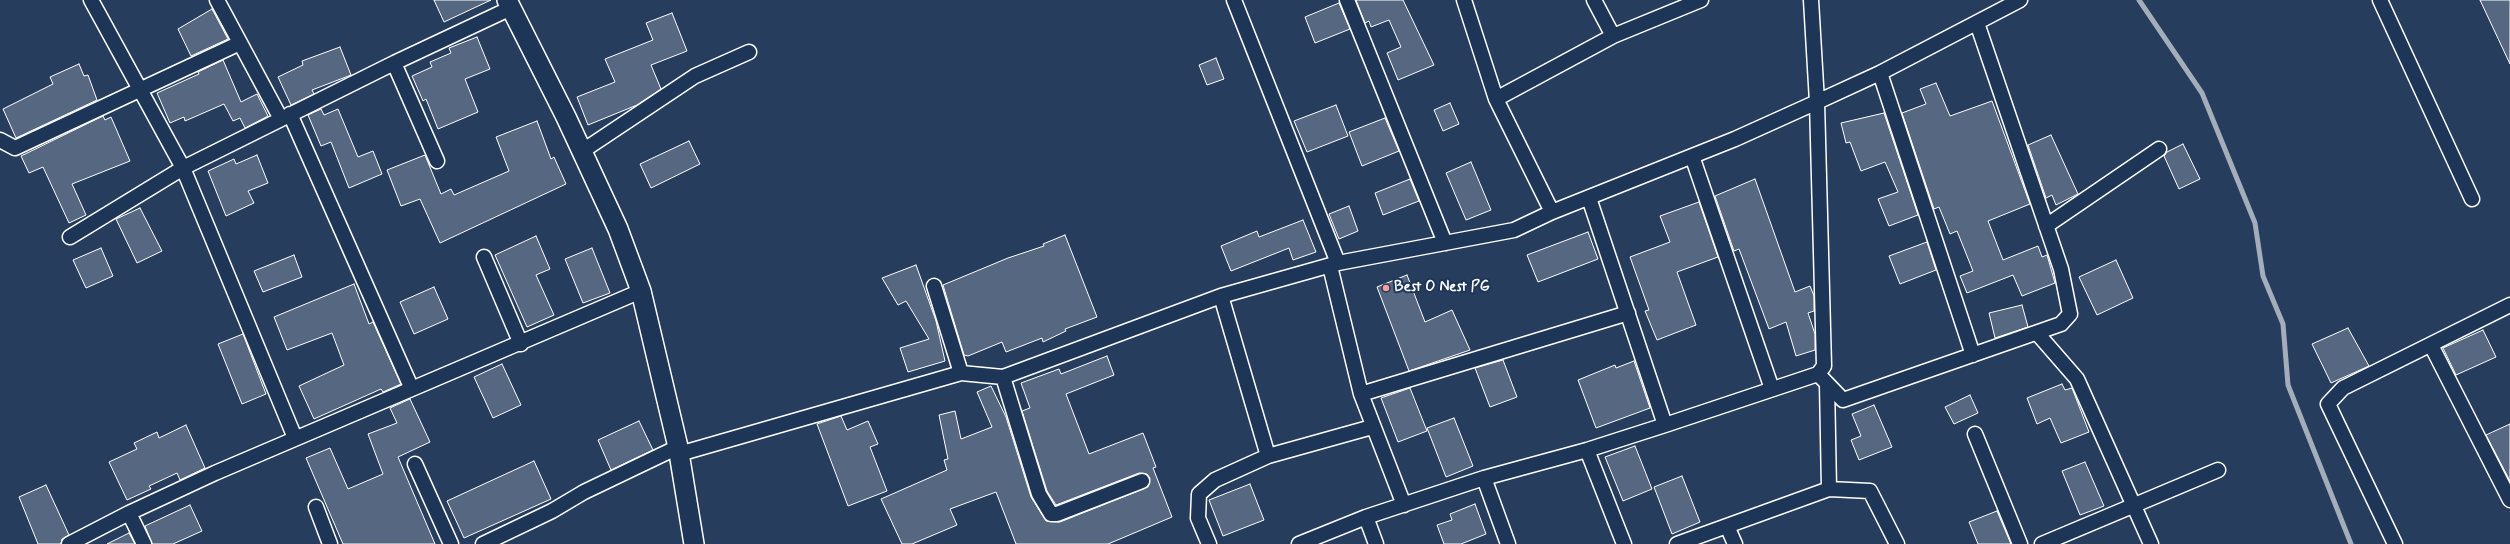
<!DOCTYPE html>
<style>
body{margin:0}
canvas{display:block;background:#263d5e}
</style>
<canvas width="2510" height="544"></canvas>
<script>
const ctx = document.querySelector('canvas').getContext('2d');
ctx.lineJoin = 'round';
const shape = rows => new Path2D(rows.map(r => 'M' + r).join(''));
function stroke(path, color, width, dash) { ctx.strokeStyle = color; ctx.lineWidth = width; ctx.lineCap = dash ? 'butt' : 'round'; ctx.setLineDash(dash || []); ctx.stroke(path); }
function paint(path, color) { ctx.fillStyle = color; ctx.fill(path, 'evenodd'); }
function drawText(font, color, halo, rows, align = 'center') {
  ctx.font = font + ' Mynerve,sans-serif'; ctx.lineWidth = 4; ctx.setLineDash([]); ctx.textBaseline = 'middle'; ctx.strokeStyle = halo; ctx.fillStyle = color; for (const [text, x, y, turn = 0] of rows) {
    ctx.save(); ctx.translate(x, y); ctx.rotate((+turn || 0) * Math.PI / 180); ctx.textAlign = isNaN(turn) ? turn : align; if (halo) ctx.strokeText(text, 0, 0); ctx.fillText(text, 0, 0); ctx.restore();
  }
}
stroke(shape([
 [2139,0,2202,93,2255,223,2263,276,2283,324,2288,385,2351,544]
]), '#a4aebb', 5);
const building = shape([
 [434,0,491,0,444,22,434,0],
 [1356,0,1403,0,1434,65,1398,80,1387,53,1401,47,1389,20,1371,27,1369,21,1365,23,1356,0],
 [2480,0,2510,0,2510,64,2480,0],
 [1339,3,1350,29,1315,43,1305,17,1339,3],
 [212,9,228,39,191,56,178,29,212,9],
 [672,13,687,51,651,65,661,89,637,105,588,125,577,97,615,82,605,59,653,40,646,23,672,13],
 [477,37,490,69,465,79,478,112,438,129,426,99,423,101,412,76,432,67,430,62,451,53,449,48,477,37],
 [340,47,351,75,312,90,314,94,291,105,278,77,303,65,302,61,340,47],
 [1216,58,1224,79,1207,85,1199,65,1216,58],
 [223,60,241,102,257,94,268,116,245,128,240,118,233,121,224,104,185,121,184,117,170,123,157,93,199,74,198,72,223,60],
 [79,64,84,76,88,75,97,100,16,138,3,109,53,84,50,77,79,64],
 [1936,83,1950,116,1992,101,2030,204,1988,221,2003,260,2038,246,2042,257,2047,255,2055,283,2022,296,2013,275,1967,293,1960,276,1973,271,1957,231,1950,234,1939,207,1934,209,1902,113,1926,104,1920,89,1936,83],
 [1450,103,1459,124,1443,131,1434,110,1450,103],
 [1336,105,1348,136,1307,152,1294,121,1336,105],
 [321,109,324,115,338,109,358,157,373,151,382,174,349,188,331,142,321,146,308,115,321,109],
 [1884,113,1918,215,1889,226,1878,199,1898,192,1885,162,1861,171,1850,142,1846,143,1841,123,1884,113],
 [103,116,105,120,111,117,130,161,72,184,86,215,69,223,43,167,29,173,21,156,103,116],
 [1385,118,1399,151,1362,166,1349,132,1385,118],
 [537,121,551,159,554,157,566,184,440,243,420,199,401,206,387,170,425,155,441,194,451,189,454,195,509,171,496,137,537,121],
 [2051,135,2078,194,2056,205,2052,195,2046,198,2028,145,2051,135],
 [689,141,700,164,651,188,640,164,689,141],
 [2183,144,2200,179,2179,189,2164,156,2167,152,2183,144],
 [257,155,268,183,248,191,254,203,226,216,208,171,234,159,236,164,257,155],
 [1471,162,1491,210,1466,220,1446,173,1471,162],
 [1410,179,1419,201,1383,215,1375,193,1410,179],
 [1755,179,1795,292,1810,286,1814,296,1814,311,1808,313,1815,334,1815,350,1796,356,1786,322,1769,329,1739,249,1734,251,1715,196,1755,179],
 [1699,202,1718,257,1677,272,1696,325,1657,340,1645,311,1649,310,1630,257,1670,242,1660,216,1699,202],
 [1349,206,1358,231,1339,239,1329,214,1349,206],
 [140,208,162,251,137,263,116,219,140,208],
 [1303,220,1316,252,1293,260,1289,248,1231,271,1221,246,1257,231,1259,237,1303,220],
 [1588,232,1598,259,1538,282,1527,255,1588,232],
 [1065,235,1097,317,1065,329,1066,331,1043,342,1042,338,1006,352,1002,342,968,356,964,355,943,285,1008,258,1044,246,1043,244,1065,235],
 [536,236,550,269,536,275,554,315,527,327,495,255,536,236],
 [1927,242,1936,270,1900,284,1889,256,1927,242],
 [101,248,113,276,86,288,73,260,101,248],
 [592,248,610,293,583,303,565,259,592,248],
 [294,255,302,277,263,292,254,271,294,255],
 [2116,260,2133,298,2097,315,2079,277,2116,260],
 [916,265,936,321,945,361,908,372,900,348,929,339,906,301,898,305,882,278,916,265],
 [1407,275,1425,322,1452,310,1470,350,1409,371,1377,287,1407,275],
 [354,284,369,324,373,322,401,384,383,392,381,389,314,419,299,386,344,365,332,333,287,350,274,317,354,284],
 [434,287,448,319,414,334,400,302,434,287],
 [2022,305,2028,327,1995,338,1989,313,2022,305],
 [2348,328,2369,366,2331,383,2312,344,2348,328],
 [2483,330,2496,357,2456,375,2443,348,2483,330],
 [243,334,266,394,242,404,218,344,243,334],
 [1107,356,1114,375,1066,394,1089,454,1143,433,1156,467,1153,468,1172,517,1108,544,1016,544,996,492,950,509,957,525,912,544,902,544,881,499,947,470,944,460,948,459,939,415,955,411,961,439,992,427,977,392,991,386,1006,417,1031,497,1046,521,1060,522,1148,487,1150,478,1147,474,1139,473,1056,505,1047,491,1022,411,1030,408,1021,383,1059,369,1061,374,1107,356],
 [1503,360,1517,397,1490,407,1475,368,1503,360],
 [1634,361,1650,408,1596,428,1578,380,1615,365,1616,368,1634,361],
 [502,364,521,405,493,418,474,377,502,364],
 [2062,384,2065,390,2072,388,2089,432,2061,443,2050,418,2037,424,2027,398,2062,384],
 [1410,388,1427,431,1398,442,1381,398,1410,388],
 [1970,395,1978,413,1954,424,1945,407,1970,395],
 [410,399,430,442,398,457,435,544,343,544,306,458,330,448,348,489,383,474,368,434,397,423,390,408,410,399],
 [1874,405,1892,447,1859,460,1851,440,1861,436,1852,414,1874,405],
 [841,416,847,430,868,421,878,444,870,447,887,491,848,506,817,424,841,416],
 [1454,418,1473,466,1446,477,1427,428,1454,418],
 [639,421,653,450,611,470,598,440,639,421],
 [2510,424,2510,481,2486,435,2510,424],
 [186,425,205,468,180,480,177,473,149,486,151,489,127,500,109,462,137,449,134,443,157,432,159,438,186,425],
 [1635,446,1652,489,1623,501,1605,457,1635,446],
 [534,461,551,499,464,538,447,501,534,461],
 [2085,462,2104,506,2080,515,2062,471,2085,462],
 [1682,476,1700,522,1672,534,1654,487,1682,476],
 [1250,484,1264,520,1223,536,1209,500,1250,484],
 [46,485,69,535,62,539,61,544,38,544,19,497,46,485],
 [1475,504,1486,534,1461,544,1444,544,1437,525,1452,520,1450,514,1475,504],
 [190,505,202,531,173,544,152,544,145,526,190,505],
 [1997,511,2011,544,1978,544,1969,522,1997,511],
 [129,533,135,544,107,544,129,533]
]);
paint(building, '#556781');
stroke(building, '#fff', 1);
const street = shape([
 [91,0,183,168,394,63,511,8],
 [217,0,281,119],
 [1234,0,1338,263],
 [1347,0,1445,243],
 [1464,0,1496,99,1552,212],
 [1594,0,1613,36],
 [2380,0,2472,199],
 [394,63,437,161],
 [1880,73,1973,355],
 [1496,99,1613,36,1701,0],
 [290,114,411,387],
 [0,140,15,148,240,43],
 [581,152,695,76,749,52],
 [1692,156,1772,389],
 [1589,198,1665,425],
 [2046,226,2159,149],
 [70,237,183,168,295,438],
 [484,257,521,344],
 [1330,266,1361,394,1404,505],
 [934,286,961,373],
 [1221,296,1268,456],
 [2037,333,2077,379,2151,544],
 [2431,345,2510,500],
 [1818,374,1843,400,2061,324,2070,314,2061,269,1977,23],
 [1003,377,1039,494,1051,514,1057,514,1142,481],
 [1827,384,1829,489],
 [1361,394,1628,313],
 [1975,434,2020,544],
 [1587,450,1624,544],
 [679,454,961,373,1003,377,1221,296,1338,263,1514,230,1552,212,1735,139,1817,102,1880,73,2020,0],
 [415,464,451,544],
 [1484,478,1587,450,1665,425,1818,374,1824,366,1817,102,1811,0],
 [316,507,330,544],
 [129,513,144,544],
 [1366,517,1376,544],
 [1727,526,1735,544],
 [69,544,129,513,215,473,641,291],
 [483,544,552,511,584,492,678,447],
 [1209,544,1198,518,1199,494,1215,480,1268,456,1372,427],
 [1299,544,1366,517,1484,478,1508,544],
 [1677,544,1829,489,1870,491,1897,544],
 [2042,544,2218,470],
 [2395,544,2328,404,2343,388,2510,305]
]);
const secondary = shape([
 [507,0,566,117,618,229,641,291,678,447,694,544]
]);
stroke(street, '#fff', 17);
stroke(secondary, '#fff', 22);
stroke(street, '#1d3557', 14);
stroke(secondary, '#1d3557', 19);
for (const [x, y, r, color] of [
 [1386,288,4,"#ff9aa2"]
]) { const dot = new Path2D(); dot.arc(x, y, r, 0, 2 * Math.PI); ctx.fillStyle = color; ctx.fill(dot); stroke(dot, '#1d3557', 1.5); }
drawText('bold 15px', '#fff', '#1d3557', [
 ["Best O Nest PG",1394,288]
], 'left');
</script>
